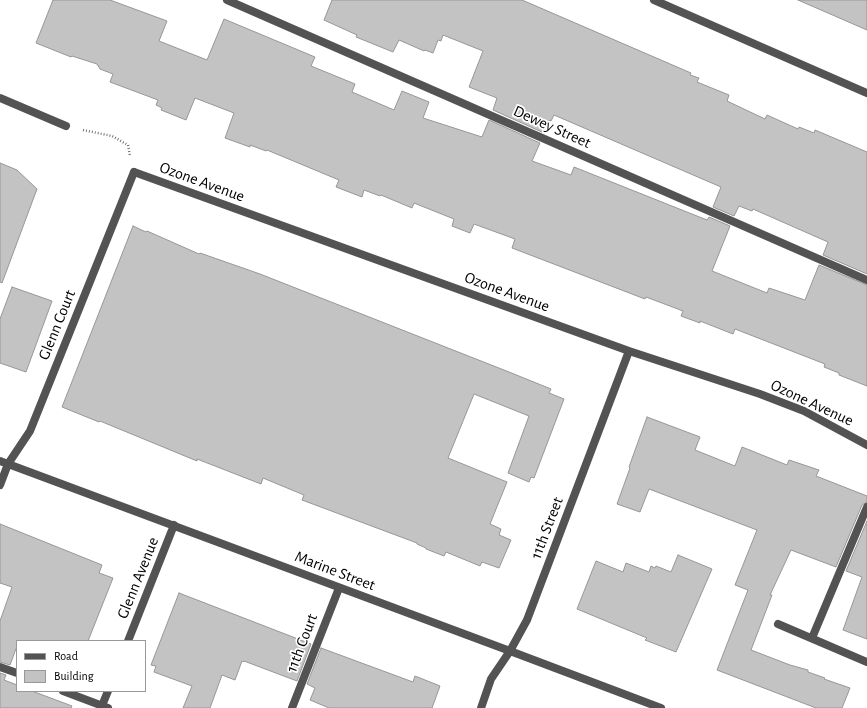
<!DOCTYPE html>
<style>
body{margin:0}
#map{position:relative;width:867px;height:708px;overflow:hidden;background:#fff;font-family:"Alegreya Sans",sans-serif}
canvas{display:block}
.legend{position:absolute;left:16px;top:640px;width:130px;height:52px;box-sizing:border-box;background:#fff;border:1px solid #999;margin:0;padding:5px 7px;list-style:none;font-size:12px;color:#000}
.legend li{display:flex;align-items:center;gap:8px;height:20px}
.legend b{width:20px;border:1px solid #999}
</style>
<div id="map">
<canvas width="867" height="708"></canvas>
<ul class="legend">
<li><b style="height:5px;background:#535353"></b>Road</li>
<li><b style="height:11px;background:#c3c3c3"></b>Building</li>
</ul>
</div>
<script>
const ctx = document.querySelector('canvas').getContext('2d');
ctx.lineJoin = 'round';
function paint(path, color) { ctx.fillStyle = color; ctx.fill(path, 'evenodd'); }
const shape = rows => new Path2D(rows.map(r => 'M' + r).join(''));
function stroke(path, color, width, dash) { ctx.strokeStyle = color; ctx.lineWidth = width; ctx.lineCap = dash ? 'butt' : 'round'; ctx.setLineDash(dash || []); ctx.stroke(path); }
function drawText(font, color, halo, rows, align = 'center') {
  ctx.font = font + ' "Alegreya Sans",sans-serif'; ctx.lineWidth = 3.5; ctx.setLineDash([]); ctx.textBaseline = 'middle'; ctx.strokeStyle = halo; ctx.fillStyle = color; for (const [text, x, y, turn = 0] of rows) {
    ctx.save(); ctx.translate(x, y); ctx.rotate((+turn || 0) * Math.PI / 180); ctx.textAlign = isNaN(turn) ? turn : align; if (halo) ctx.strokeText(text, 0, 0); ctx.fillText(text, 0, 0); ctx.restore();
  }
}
const building = shape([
 [53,0,110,0,167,21,159,41,207,60,224,19,315,57,311,66,355,84,352,92,394,110,402,91,429,102,423,118,482,137,489,120,540,143,532,161,571,175,574,167,707,220,709,217,730,226,712,271,767,293,769,288,805,300,819,265,867,285,867,386,839,375,839,373,824,367,825,364,735,329,733,334,700,321,700,323,681,316,683,311,646,297,645,299,512,248,515,239,474,224,470,233,452,226,454,219,414,203,412,208,381,195,380,196,364,190,362,197,336,187,339,180,267,150,266,151,250,145,250,147,225,138,234,113,195,98,186,120,161,110,162,108,156,105,158,100,110,82,113,74,100,69,97,64,72,56,71,57,36,43,53,0],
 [332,0,522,0,691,73,690,75,699,78,697,82,729,95,727,101,765,119,767,115,798,129,799,127,814,133,815,130,867,152,867,274,823,255,828,242,753,209,752,211,739,206,734,216,713,207,721,187,554,115,551,121,549,120,544,133,493,110,497,98,469,87,483,51,443,35,441,41,438,40,433,53,425,50,424,51,399,40,393,52,356,37,357,35,324,20,332,0],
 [798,0,867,0,867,30,798,0],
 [0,163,17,170,37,189,2,283,0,282,0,163],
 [133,226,146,232,147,231,199,254,200,253,260,274,509,372,551,389,549,393,564,399,534,478,531,477,529,482,508,473,529,416,474,394,448,458,507,482,490,524,501,529,499,535,511,540,499,568,482,562,480,566,446,552,444,556,426,549,426,548,417,544,417,543,302,500,304,495,263,478,261,484,197,459,197,461,100,421,99,422,62,407,133,226],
 [12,287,52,301,26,372,0,363,0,319,12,287],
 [647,417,700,437,695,450,735,466,742,447,787,465,789,460,819,470,816,476,867,496,867,502,862,505,836,567,791,550,770,595,772,595,751,650,790,665,808,670,808,672,825,678,824,679,850,688,842,708,816,708,717,670,748,590,735,585,757,530,649,489,640,512,617,504,630,468,629,467,647,417],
 [867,521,867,639,843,630,862,577,846,571,867,521],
 [0,524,102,565,99,573,113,578,88,641,17,641,17,646,10,665,0,662,0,621,12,587,0,583,0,524],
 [678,555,712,569,676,652,645,640,647,638,577,609,596,561,623,572,626,563,649,572,651,566,655,568,656,566,671,572,678,555],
 [179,593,311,644,297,681,244,661,243,662,242,661,235,680,222,675,210,708,183,708,192,686,154,672,156,666,151,665,179,593],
 [321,648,413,682,415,676,440,686,432,708,329,708,310,700,315,688,307,684,321,648],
 [0,673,6,675,4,680,17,685,17,691,32,691,72,706,71,708,0,708,0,673]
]);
paint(building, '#c3c3c3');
stroke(building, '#979797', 1);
stroke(shape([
 [83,130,112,136,128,145,130,156]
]), '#757575', 2.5, [1, 2]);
stroke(shape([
 [227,0,867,280],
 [0,485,8,464,30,431,134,172],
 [778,624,867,662],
 [812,638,867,507],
 [0,667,17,673],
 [63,691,108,708],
 [292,708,339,588]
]), '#535353', 8);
stroke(shape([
 [654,0,867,93],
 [0,98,66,126],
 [134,172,629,351,760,394,804,411,867,445],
 [0,461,510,651,527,620,629,351],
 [128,641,174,525],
 [101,708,108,691]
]), '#535353', 8);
stroke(shape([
 [481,708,491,679,510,651,661,708]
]), '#535353', 8);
drawText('16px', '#000', '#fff', [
 ["Dewey Street",552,127,24],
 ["Ozone Avenue",202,182,20],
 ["Ozone Avenue",507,292,20],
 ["Glenn Court",57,325,-68],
 ["Ozone Avenue",812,403,25],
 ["11th Street",547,528,-69],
 ["Marine Street",335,571,21],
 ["Glenn Avenue",138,578,-68],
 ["11th Court",302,643,-69]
]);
</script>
